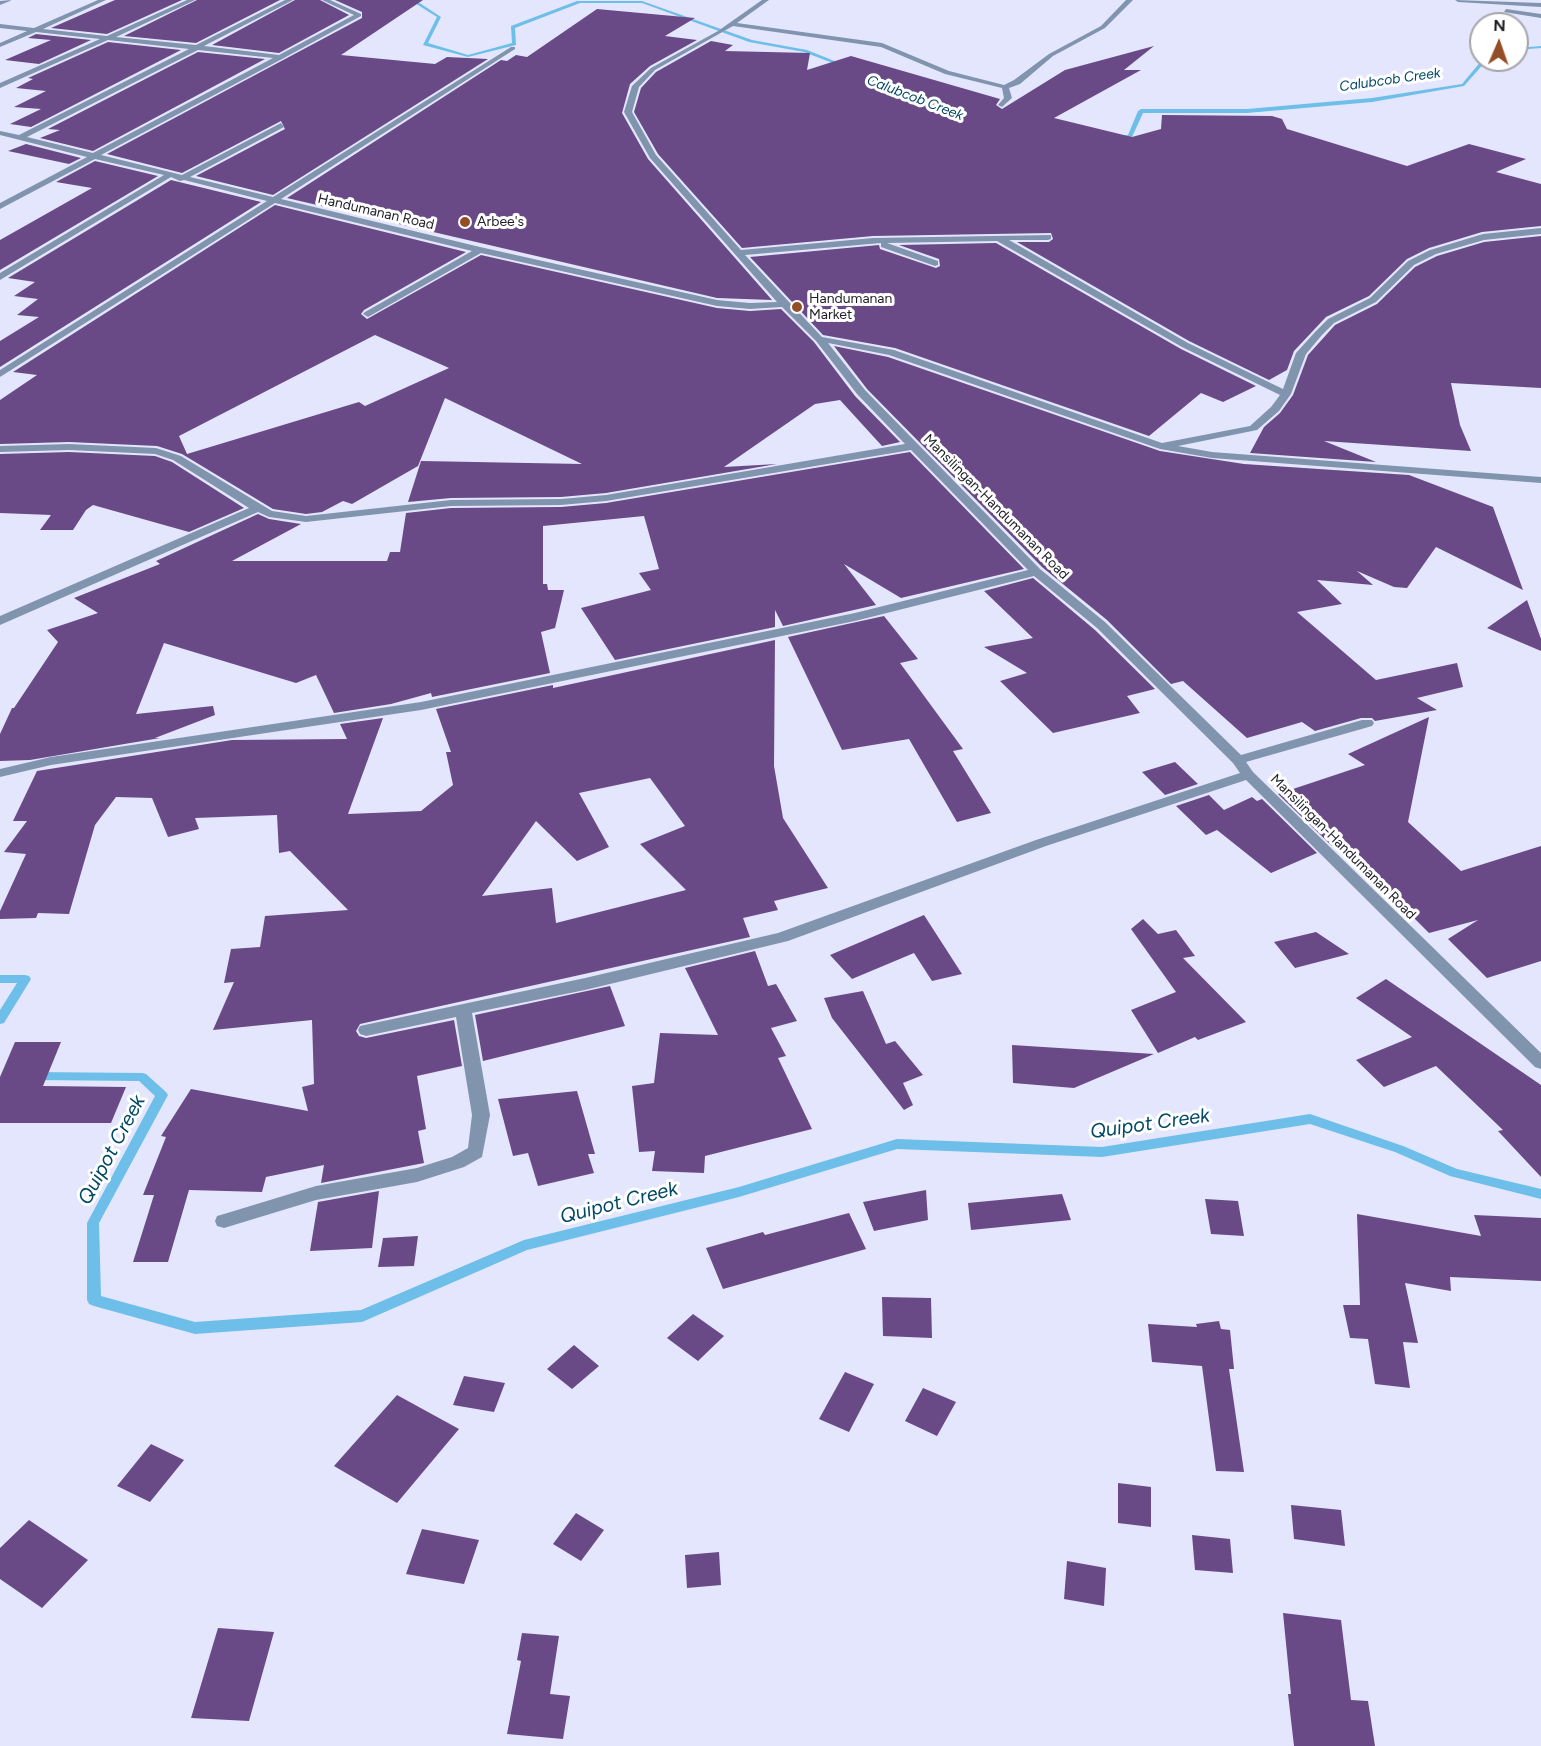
<!DOCTYPE html>
<html>
<head>
<meta charset="utf-8">
<style>
	body { margin:0 }
	#map { position:relative; width:1541px; height:1746px; overflow:hidden; background:#e4e6fe; font-family:Figtree,sans-serif }
	canvas { display:block }
	.north { position:absolute; left:1469px; top:12px; width:60px; height:60px; box-sizing:border-box; background:#fff; border:2px solid #a5a5a9; border-radius:50%; rotate:2deg; font-size:16px; font-weight:700; line-height:24px; text-align:center; color:#1e1e27 }
	.north::after { content:''; display:block; margin:auto; width:21px; height:27px; background:#944e26; clip-path:polygon(50% 0,100% 100%,50% 72%,0 100%) }
</style>
</head>
<body>
<div id="map">
<canvas width="1541" height="1746"></canvas>
<div class="north">N</div>
</div>
<script>
const ctx = document.querySelector('canvas').getContext('2d');
ctx.lineJoin = 'round';
const poly = rows => new Path2D(rows.map(r => 'M' + r).join(''));
function fillPath(path, color) { ctx.fillStyle = color; ctx.fill(path, 'evenodd'); }
function trace(path, color, width, dash) { ctx.strokeStyle = color; ctx.lineWidth = width; ctx.lineCap = dash ? 'butt' : 'round'; ctx.setLineDash(dash || []); ctx.stroke(path); }
function label(font, color, halo, rows, align = 'center') {
  ctx.font = font + ' Figtree,sans-serif'; ctx.lineWidth = 6; ctx.setLineDash([]); ctx.textBaseline = 'middle'; ctx.strokeStyle = halo; ctx.fillStyle = color; for (const [text, x, y, turn = 0] of rows) {
    ctx.save(); ctx.translate(x, y); ctx.rotate((+turn || 0) * Math.PI / 180); ctx.textAlign = isNaN(turn) ? turn : align; if (halo) ctx.strokeText(text, 0, 0); ctx.fillText(text, 0, 0); ctx.restore();
  }
}
fillPath(poly([
	[410,0,415,0,441,17,428,43,468,55,512,43,511,26,577,1,642,1,752,40,807,50,847,66,843,67,804,52,749,42,642,3,580,3,515,28,516,45,468,57,423,45,437,17,410,0],
	[1541,46,1541,48,1517,50,1517,48,1541,46],
	[1482,60,1487,60,1464,86,1372,102,1247,113,1143,113,1132,137,1116,140,1113,138,1128,135,1138,111,1141,109,1247,109,1372,98,1462,84,1482,60],
	[0,975,25,975,29,976,31,979,4,1023,0,1024,0,1010,17,983,0,983,0,975],
	[33,1072,142,1073,146,1074,166,1092,168,1095,99,1223,101,1296,195,1322,361,1310,524,1240,739,1187,897,1139,1102,1147,1310,1114,1403,1146,1457,1169,1541,1189,1541,1199,1450,1176,1395,1152,1310,1124,1102,1157,897,1149,739,1197,527,1250,362,1322,195,1334,94,1306,89,1304,87,1300,87,1223,155,1096,139,1081,33,1080,29,1079,27,1076,29,1073,33,1072]
]), '#6dbee9');
fillPath(poly([
	[115,0,182,0,107,34,51,28],
	[197,0,280,0,196,43,124,36],
	[295,0,320,0,349,15,279,53,212,45],
	[335,0,423,0,341,55,435,64,447,57,488,59,273,195,196,176,285,129,281,121,182,173,107,154,362,18,362,12],
	[597,9,695,18,665,36,697,40,650,66,630,84,622,113,648,159,772,300,717,298,287,198,501,60,507,61,516,55,527,57],
	[36,34,91,40,39,64,5,60,51,40,28,38],
	[711,41,733,45,725,51,810,53,807,70,851,56,1000,99,996,105,1002,109,1065,70,1154,46,1124,70,1141,70,1054,118,1132,137,1161,129,1162,115,1272,116,1282,119,1287,129,1407,166,1469,144,1526,159,1496,172,1541,184,1541,226,1482,232,1429,248,1407,259,1369,296,1326,317,1294,351,1287,370,1269,380,1189,341,1017,242,1049,242,1053,239,1051,233,873,236,742,248,658,154,634,112,641,88,656,72],
	[108,42,181,50,31,127,10,124,41,109,14,107,46,91,16,88,33,79,28,78],
	[198,52,265,59,93,151,40,138,60,130,48,129],
	[26,144,81,158,69,164,8,151],
	[95,161,158,176,0,270,0,240,92,188,56,182],
	[171,180,261,202,0,367,0,341,39,317,17,315,38,299,14,296,35,282,8,278],
	[275,205,466,252,364,310,361,314,367,319,481,255,717,308,750,311,781,309,814,342,855,396,900,442,882,446,840,400,815,404,724,467,777,464,606,493,561,497,451,498,408,502,421,461,582,464,445,398,418,466,352,504,343,501,322,512,306,514,273,509,182,454,157,446,69,442,0,444,0,400,37,375,13,372],
	[375,335,449,368,365,406,359,402,187,454,179,436],
	[1541,236,1541,388,1451,383,1460,425,1471,451,1324,441,1376,462,1250,453,1264,427,1280,413,1293,395,1308,355,1335,325,1377,304,1415,267,1437,256,1484,242],
	[996,243,1181,349,1256,386,1223,402,1201,393,1149,436,895,348,823,335,750,257,879,245,880,249,936,268,940,266,939,259,899,245],
	[834,346,888,357,1160,451,1244,464,1409,475,1493,507,1523,590,1436,547,1407,588,1394,587,1357,571,1373,585,1317,580,1342,604,1297,612,1376,680,1457,663,1463,687,1417,698,1437,710,1375,721,1372,718,1361,718,1315,731,1302,722,1247,738,1183,681,1171,684,1107,620,1042,567,867,389],
	[69,452,155,456,172,462,244,508,189,532,93,505,86,510,73,530,40,530,51,515,0,513,0,454],
	[910,452,1024,569,901,598,844,564,876,605,783,626,775,610,775,627,615,660,581,608,651,590,639,573,659,569,644,516,543,526,543,584,547,584,548,590,564,590,555,628,541,632,550,673,432,697,431,693,391,704,334,713,316,675,296,683,164,643,136,714,213,706,215,715,155,738,160,738,30,760,0,761,0,734,12,708,14,708,58,642,47,630,98,613,74,598,160,564,156,561,258,514,269,519,301,524,232,561,387,561,390,552,400,552,406,513,451,508,561,507,606,503],
	[1033,578,1095,630,1155,689,1127,696,1140,713,1053,733,1000,681,1027,673,984,647,1033,638,984,591],
	[1527,600,1541,639,1541,651,1487,628],
	[884,616,918,659,900,663,963,749,953,751,991,813,957,822,909,739,842,750,788,637],
	[775,640,774,766,783,818,828,888,774,901,778,910,743,918,750,937,360,1024,356,1031,359,1036,366,1038,454,1020,462,1066,417,1076,426,1129,418,1131,424,1163,321,1183,324,1165,266,1177,262,1192,189,1190,168,1262,133,1262,154,1195,143,1195,166,1137,161,1136,191,1089,308,1111,302,1087,314,1084,312,1020,213,1030,234,982,224,983,231,949,260,947,265,916,348,910,290,851,279,853,277,815,195,818,199,829,168,837,152,798,116,797,95,825,69,914,38,913,36,918,0,919,0,911,26,854,4,852,27,821,13,821,37,771,232,740,347,739,340,724,383,718,348,814,421,811,453,785,446,752,451,752,436,709,553,685,553,688],
	[650,778,685,826,640,844,686,890,556,923,552,888,482,896,536,821,577,861,609,847,579,793],
	[1429,717,1408,822,1461,871,1541,846,1541,961,1487,978,1448,939,1478,920,1429,933,1339,843,1332,846,1278,794,1365,765,1348,754],
	[1175,762,1198,784,1165,795,1142,772],
	[1209,795,1224,810,1252,797,1257,801,1262,799,1317,853,1271,873,1217,830,1206,835,1176,806],
	[924,915,962,974,932,981,914,953,852,979,830,955],
	[1143,919,1158,934,1176,930,1195,956,1183,958,1246,1022,1198,1040,1195,1037,1158,1053,1131,1010,1176,992,1131,929],
	[1316,932,1349,954,1295,968,1274,942],
	[755,951,768,986,776,984,797,1021,771,1028,786,1056,778,1058,812,1129,705,1156,704,1173,652,1171,655,1151,639,1152,632,1086,654,1083,660,1033,718,1035,685,968],
	[1386,979,1541,1085,1541,1177,1498,1131,1503,1130,1436,1066,1384,1087,1356,1060,1412,1037,1356,998],
	[610,986,625,1026,483,1061,475,1015],
	[863,991,886,1044,895,1041,923,1075,903,1083,913,1105,904,1110,832,1018,824,998],
	[15,1042,61,1042,43,1086,126,1087,111,1123,0,1123,0,1077],
	[1012,1045,1154,1054,1074,1088,1013,1083],
	[577,1091,595,1154,588,1154,594,1173,538,1186,528,1153,513,1156,498,1099],
	[926,1190,928,1220,874,1231,863,1202],
	[379,1191,372,1248,310,1251,318,1202],
	[1062,1194,1071,1220,971,1230,968,1203],
	[1205,1199,1238,1201,1244,1236,1211,1234],
	[849,1213,866,1249,723,1289,706,1248,763,1232,765,1235],
	[1357,1214,1481,1236,1474,1215,1541,1218,1541,1281,1450,1277,1451,1291,1405,1283,1418,1343,1403,1342,1410,1388,1375,1384,1368,1339,1350,1338,1343,1305,1360,1305],
	[418,1236,414,1266,378,1267,383,1238],
	[882,1297,931,1298,932,1338,883,1336],
	[693,1314,724,1336,698,1361,667,1338],
	[1219,1321,1221,1329,1230,1330,1234,1369,1229,1369,1244,1472,1216,1471,1202,1366,1152,1362,1148,1324,1197,1327,1196,1324],
	[574,1345,599,1366,572,1389,547,1369],
	[845,1372,874,1384,849,1432,819,1419],
	[464,1376,505,1383,494,1412,453,1405],
	[923,1388,956,1402,937,1436,905,1421],
	[397,1395,459,1429,397,1503,334,1466],
	[151,1444,184,1460,150,1502,117,1486],
	[1118,1483,1151,1487,1151,1527,1118,1523],
	[1291,1505,1341,1510,1345,1546,1294,1539],
	[576,1513,604,1530,581,1561,553,1544],
	[29,1520,88,1560,42,1608,0,1579,0,1548],
	[422,1529,479,1540,464,1584,406,1574],
	[1192,1535,1230,1539,1233,1573,1195,1570],
	[719,1552,721,1585,687,1588,685,1555],
	[1067,1561,1106,1568,1104,1606,1064,1599],
	[1283,1613,1341,1620,1351,1700,1368,1701,1375,1746,1294,1746,1288,1694,1291,1694],
	[218,1628,274,1632,249,1721,191,1718],
	[522,1633,559,1636,550,1694,570,1696,563,1739,507,1734,521,1661,517,1660]
]), '#6a4a86');
fillPath(poly([
	[11,0,10,1,0,5,0,1,11,0],
	[98,0,106,0,43,29,107,36,187,0,195,0,116,37,196,45,285,0,293,0,204,46,279,55,354,15,322,0,330,0,361,14,361,16,284,58,101,155,182,175,281,123,284,127,190,177,273,197,511,47,515,47,515,49,281,199,480,247,717,300,750,303,777,302,650,158,624,112,632,86,651,68,718,31,762,0,769,0,737,23,882,43,949,71,1004,85,1014,80,1049,54,1101,26,1126,0,1133,0,1105,28,1053,56,1020,84,1009,88,1012,98,1002,107,998,105,1004,98,1002,88,945,74,881,47,733,26,655,70,639,87,632,112,656,155,741,250,873,238,1051,235,1051,239,1048,240,1009,240,1188,343,1283,389,1296,353,1316,331,1328,319,1370,298,1408,261,1430,250,1483,234,1541,228,1541,234,1484,240,1436,254,1414,265,1376,302,1334,323,1322,335,1306,354,1291,394,1279,411,1257,430,1178,446,1212,452,1541,477,1541,483,1212,458,1160,449,889,355,828,343,865,390,1040,569,1105,622,1241,755,1362,720,1372,720,1374,723,1372,726,1246,762,1253,772,1541,1053,1541,1069,1535,1067,1246,780,1046,846,788,941,585,990,472,1013,490,1115,482,1157,464,1167,417,1182,316,1200,224,1228,217,1226,215,1221,217,1216,224,1214,316,1186,417,1168,452,1157,468,1148,472,1115,456,1017,366,1036,360,1034,358,1030,360,1026,585,978,778,933,1036,840,1240,773,1233,763,1097,628,1034,576,855,621,421,710,51,765,0,777,0,769,51,757,421,702,855,613,1028,570,911,450,606,501,561,505,451,506,306,522,269,517,258,512,0,625,0,616,249,508,173,460,155,454,69,450,0,452,0,446,69,444,156,448,181,456,272,511,306,516,451,500,561,499,606,495,905,444,857,394,816,341,782,307,750,309,717,306,481,253,368,317,363,314,365,312,472,251,275,203,0,377,0,370,267,201,184,180,180,181,171,177,0,280,0,273,164,175,95,159,0,209,0,203,87,157,0,135,0,131,19,135,189,49,108,40,0,88,0,83,100,39,36,32,0,47,0,43,27,31,0,28,0,24,34,28,98,0],
	[198,50,273,58,93,153,27,137,198,50],
	[997,241,1182,347,1280,395,1271,407,1250,426,1162,443,894,350,822,337,745,255,881,243,881,247,935,266,938,265,938,261,887,243,997,241],
	[1455,0,1541,3,1541,7,1458,2,1455,0],
	[1506,9,1541,14,1541,18,1504,12,1506,9]
]), '#8194ae');
for (const [x, y, r, color] of [
	[465,222,6,"#944e26"],
	[797,307,6,"#944e26"]
]) { const dot = new Path2D(); dot.arc(x, y, r, 0, 2 * Math.PI); ctx.fillStyle = color; ctx.fill(dot); trace(dot, '#fff', 2); }
label('italic 14px', '#004865', '#fff', [
	["Calubcob Creek",1390,80,-8],
	["Calubcob Creek",915,98,21]
]);
label('14px', '#1e1e27', '#fff', [
	["Handumanan Road",376,212,13],
	["Mansilingan-Handumanan Road",996,507,45],
	["Mansilingan-Handumanan Road",1343,847,45]
]);
label('14px', '#1e1e27', '#fff', [
	["Arbee's",477,222],
	["Handumanan",809,299],
	["Market",809,315]
], 'left');
label('italic 20px', '#004865', '#fff', [
	["Quipot Creek",1150,1124,-8],
	["Quipot Creek",112,1150,-62],
	["Quipot Creek",619,1203,-14]
]);
</script>
</body>
</html>
